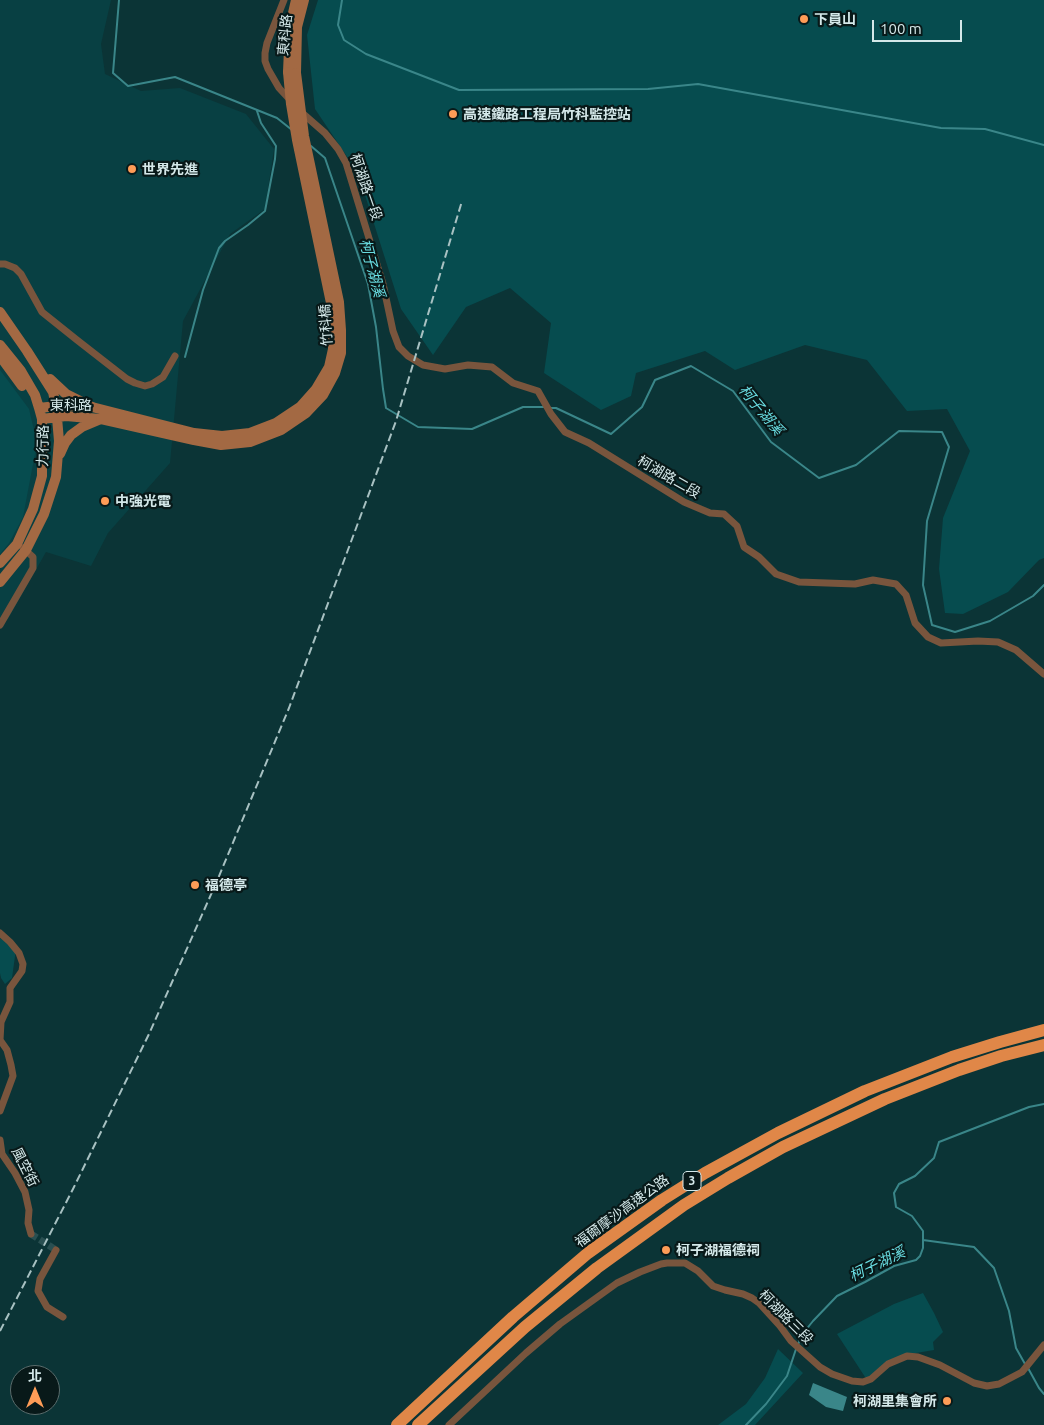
<!DOCTYPE html>
<html>
<head>
<meta charset="utf-8">
<style>
	body { margin:0 }
	#map { position:relative; width:1044px; height:1425px; overflow:hidden; background:#0b3436; font-family:Ubuntu,"Noto Sans TC",sans-serif }
	canvas { display:block }
	.north { position:absolute; left:10px; top:1365px; width:50px; height:50px; box-sizing:border-box; background:#081919; border:1px solid #5a6c6c; border-radius:50%; rotate:0deg; font-size:14px; font-weight:700; line-height:20px; text-align:center; color:#d4e8e9 }
	.north::after { content:''; display:block; margin:auto; width:18px; height:22px; background:#fe9c57; clip-path:polygon(50% 0,100% 100%,50% 72%,0 100%) }
	.scale { position:absolute; left:872px; top:20px; width:90px; height:22px; box-sizing:border-box; border:2px solid #d4e8e9; border-top:0; padding-left:6px; font-size:15px; line-height:18px; white-space:nowrap; color:#d4e8e9; -webkit-text-stroke:4px #081919; paint-order:stroke }
</style>
</head>
<body>
<div id="map">
<canvas width="1044" height="1425"></canvas>
<div class="north">北</div>
<div class="scale">100 m</div>
</div>
<script>
const ctx = document.querySelector('canvas').getContext('2d');
ctx.lineJoin = 'round';
function fillPath(path, color) { ctx.fillStyle = color; ctx.fill(path, 'evenodd'); }
const poly = rows => new Path2D(rows.map(r => 'M' + r).join(''));
function trace(path, color, width, dash) { ctx.strokeStyle = color; ctx.lineWidth = width; ctx.lineCap = dash ? 'butt' : 'round'; ctx.setLineDash(dash || []); ctx.stroke(path); }
function label(font, color, halo, rows, align = 'center') {
  ctx.font = font + ' Ubuntu,"Noto Sans TC",sans-serif'; ctx.lineWidth = 4.5; ctx.setLineDash([]); ctx.textBaseline = 'middle'; ctx.strokeStyle = halo; ctx.fillStyle = color; for (const [text, x, y, turn = 0] of rows) {
    ctx.save(); ctx.translate(x, y); ctx.rotate((+turn || 0) * Math.PI / 180); ctx.textAlign = isNaN(turn) ? turn : align; if (halo) ctx.strokeText(text, 0, 0); ctx.fillText(text, 0, 0); ctx.restore();
  }
}
fillPath(poly([
	[0,0,111,0,101,44,105,74,141,91,180,88,246,114,274,149,265,209,230,234,183,321,170,463,108,533,91,566,46,552,8,619,0,624]
]), '#084043');
fillPath(poly([
	[318,0,1044,0,1044,558,1039,560,1008,592,963,614,945,613,939,569,943,518,970,451,947,409,907,411,867,360,805,345,735,370,705,351,636,373,631,396,601,410,544,373,551,323,510,288,466,307,433,355,401,309,358,173,315,109,307,35],
	[0,370,29,409,37,443,23,517,9,543,0,554],
	[0,938,16,949,12,978,5,984,1,978,0,973],
	[923,1293,934,1313,943,1332,933,1342,934,1350,910,1354,867,1380,837,1334,894,1304],
	[778,1349,803,1373,755,1425,718,1425,746,1404,765,1378]
]), '#064c4f');
fillPath(poly([
	[813,1383,847,1397,843,1411,826,1407,809,1395]
]), '#3a8689');
trace(poly([
	[119,0,113,73,128,86,175,77,277,118,292,130],
	[342,0,338,25,344,40,366,54,459,90,648,89,698,84,941,128,985,129,1044,145],
	[311,146,325,158,368,284,376,327,383,389,386,408,418,427,472,429,523,407,545,407],
	[185,357,203,290,219,248,225,241,248,225,265,211,275,159,276,146,261,123,257,111],
	[550,408,556,408,611,434,642,407,655,380,691,366,733,391,771,442,819,478,856,465,899,431,942,432,949,447,927,521,923,585,932,625,955,632,990,621,1033,596,1044,585],
	[923,1240,974,1247,994,1268,1009,1311,1016,1348,1025,1364],
	[798,1345,801,1336,813,1321,837,1296,865,1282,894,1266,916,1260,920,1256,923,1248,923,1231,912,1216,896,1207,894,1193,899,1184,915,1176,934,1158,939,1142,1029,1107,1044,1104],
	[1028,1368,1039,1388,1044,1394],
	[746,1425,766,1404,787,1376,796,1349]
]), '#3a8689', 2);
trace(poly([
	[31,1234,56,1250]
]), '#294f51', 7, [7, 3.5]);
trace(poly([
	[284,0,267,43,265,53,265,61,268,69,279,88,291,101],
	[301,112,325,133,338,149,346,163,383,284,393,331,399,347,408,356,423,365,445,369,468,365,492,367,513,383,538,391,551,414,565,432,589,443,684,502,710,513,724,514,737,526,744,547,759,557,776,574,799,582,855,584,873,580,896,584,906,595,915,623,928,637,941,643,978,641,998,642,1016,650,1044,674],
	[0,264,5,264,15,268,21,274,42,312,77,340,127,379,135,383,145,386,152,384,163,377,175,356],
	[0,625,33,568,33,557,23,548],
	[0,933,10,942,19,953,23,964,22,971,10,988,10,1002,1,1022,0,1040,7,1050,11,1065,13,1076,0,1111],
	[0,1140,2,1154,15,1173,25,1192,29,1210,28,1223,31,1234],
	[56,1250,40,1279,38,1291,47,1307,63,1317],
	[449,1425,526,1353,560,1324,617,1283,640,1272,661,1264,667,1263,685,1263,698,1271,713,1286,725,1290,743,1294,752,1298,759,1303,780,1326,791,1341,820,1367,832,1374,852,1381,863,1382,871,1379,888,1364,907,1356,918,1357,940,1365,974,1383,987,1386,999,1384,1022,1372,1044,1345]
]), '#79553d', 7);
trace(poly([
	[288,72,290,26,296,0],
	[296,73,297,27,304,0],
	[0,312,27,351,53,392,56,406,59,441,56,477,44,514,26,550,0,582],
	[0,345,21,371,35,395,39,408,42,419,42,476,33,509,17,544,0,563],
	[0,356,22,386],
	[50,379,66,394,92,407],
	[39,408,65,405,86,407],
	[42,419,66,416,100,419],
	[60,454,65,443,71,435,82,427,101,419]
]), '#a36943', 10);
trace(poly([
	[397,1425,513,1317,588,1253,662,1200,705,1173,778,1133,865,1091,952,1057,1000,1042,1044,1030],
	[418,1425,525,1327,597,1268,684,1205,728,1178,783,1147,885,1099,959,1070,1001,1056,1044,1045]
]), '#e08748', 12);
trace(poly([
	[0,1331,73,1189,149,1034,217,881,289,708,396,421,462,201]
]), '#a8c1c2', 2, [8, 4]);
trace(poly([
	[92,407,194,433,222,436,250,433,276,423,300,407,316,389,329,367,333,349,333,327,331,303,297,140,291,104,288,72],
	[101,419,194,440,221,445,250,442,281,430,306,413,323,395,335,373,341,353,341,330,339,302,304,136,296,73]
]), '#a36943', 10);
for (const [x, y, r, color] of [
	[804,19,5,"#fe9c57"],
	[453,114,5,"#fe9c57"],
	[132,169,5,"#fe9c57"],
	[105,501,5,"#fe9c57"],
	[195,885,5,"#fe9c57"],
	[666,1250,5,"#fe9c57"],
	[947,1401,5,"#fe9c57"]
]) { const dot = new Path2D(); dot.arc(x, y, r, 0, 2 * Math.PI); ctx.fillStyle = color; ctx.fill(dot); trace(dot, '#081919', 2); }
for (const [x, y, w] of [
	[692,1181,18]
]) { const box = new Path2D(); box.roundRect(x - w / 2, y - 9.5, w, 19, 4); ctx.fillStyle = '#081919'; ctx.fill(box); trace(box, '#d4e8e9', 1); }
label('bold 12px', '#d4e8e9', null, [
	["3",692,1181]
]);
label('bold 14px', '#d4e8e9', '#081919', [
	["下員山",814,19],
	["高速鐵路工程局竹科監控站",463,114],
	["世界先進",142,169],
	["中強光電",115,501],
	["福德亭",205,885],
	["柯子湖福德祠",676,1250],
	["柯湖里集會所",937,1401,"right"]
], 'left');
label('14px', '#d4e8e9', '#081919', [
	["東科路",285,35,-84],
	["柯湖路一段",366,187,71],
	["竹科橋",326,325,-94],
	["東科路",71,405],
	["力行路",43,446,-89],
	["柯湖路二段",669,477,30],
	["風空街",25,1167,63],
	["福爾摩沙高速公路",622,1211,-36],
	["柯湖路三段",786,1317,45]
]);
label('italic 15px', '#69dce1', '#081919', [
	["柯子湖溪",372,268,75],
	["柯子湖溪",761,410,50],
	["柯子湖溪",877,1264,-26]
]);
</script>
</body>
</html>
